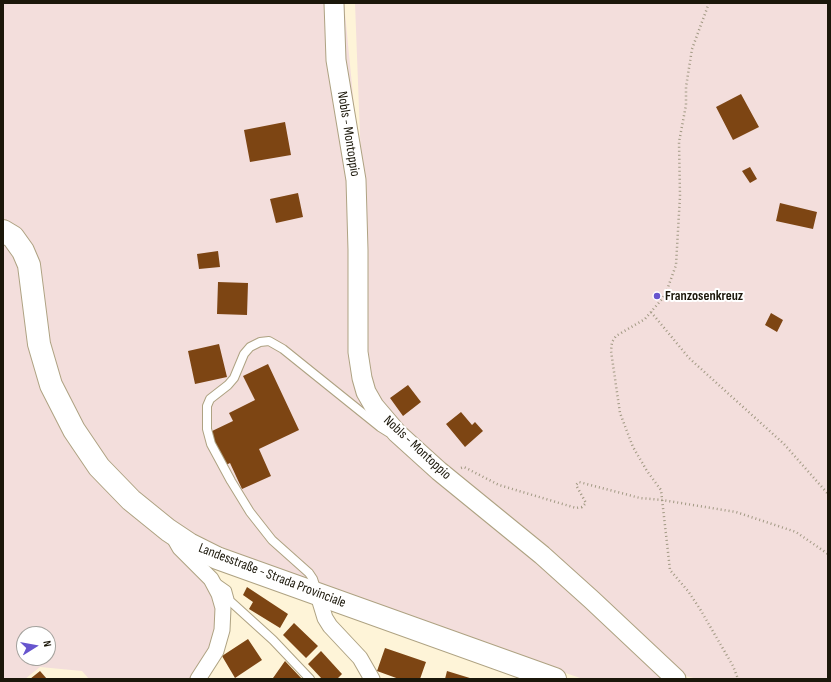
<!DOCTYPE html>
<html>
<head>
<meta charset="utf-8">
<style>
	body { margin:0 }
	#map { position:relative; width:831px; height:682px; overflow:hidden; background:#fef4d8; font-family:"Sofia Sans Condensed",sans-serif }
	canvas { display:block }
	.frame { position:absolute; inset:0; border:4px solid #1b170a; pointer-events:none }
	.north { position:absolute; left:16px; top:626px; width:40px; height:40px; box-sizing:border-box; background:#fff; border:1px solid #a4a29d; border-radius:50%; rotate:79deg; font-size:11px; font-weight:700; line-height:16px; text-align:center; color:#1b170a }
	.north::after { content:''; display:block; margin:auto; width:14px; height:18px; background:#6755ce; clip-path:polygon(50% 0,100% 100%,50% 72%,0 100%) }
</style>
</head>
<body>
<div id="map">
<canvas width="831" height="682"></canvas>
<div class="frame"></div>
<div class="north">N</div>
</div>
<script>
const ctx = document.querySelector('canvas').getContext('2d');
ctx.lineJoin = 'round';
function fillPath(path, color) { ctx.fillStyle = color; ctx.fill(path, 'evenodd'); }
const poly = rows => new Path2D(rows.map(r => 'M' + r).join(''));
function trace(path, color, width, dash) { ctx.strokeStyle = color; ctx.lineWidth = width; ctx.lineCap = dash ? 'butt' : 'round'; ctx.setLineDash(dash || []); ctx.stroke(path); }
function label(font, color, halo, rows, align = 'center') {
  ctx.font = font + ' "Sofia Sans Condensed",sans-serif'; ctx.lineWidth = 4; ctx.setLineDash([]); ctx.textBaseline = 'middle'; ctx.strokeStyle = halo; ctx.fillStyle = color; for (const [text, x, y, turn = 0] of rows) {
    ctx.save(); ctx.translate(x, y); ctx.rotate((+turn || 0) * Math.PI / 180); ctx.textAlign = isNaN(turn) ? turn : align; if (halo) ctx.strokeText(text, 0, 0); ctx.fillText(text, 0, 0); ctx.restore();
  }
}
fillPath(poly([
	[3,3,344,3,362,188,355,3,828,3,828,679,698,679,685,676,545,544,453,472,535,558,666,679,583,679,337,594,219,548,201,579,215,597,216,640,193,679,89,679,82,671,40,667,25,679,3,679],
	[24,634,48,634,48,658,24,658]
]), '#f3dedc');
fillPath(poly([
	[741,94,759,127,733,140,716,107],
	[285,122,291,155,250,162,244,130],
	[750,167,757,179,750,183,742,171],
	[298,193,303,217,276,223,270,199],
	[780,203,817,212,813,229,776,221],
	[218,251,220,267,199,269,197,254],
	[218,282,248,283,247,315,217,314],
	[771,313,783,320,777,332,765,325],
	[219,344,227,377,195,384,188,351],
	[268,364,299,430,259,449,271,476,242,489,230,463,226,465,210,432,233,421,229,413,255,400,243,376],
	[408,385,421,402,403,416,390,398],
	[461,412,472,425,475,422,483,431,465,447,446,424],
	[247,587,288,614,280,628,249,609,253,602,243,595],
	[294,623,318,646,306,658,283,635],
	[248,639,262,660,235,678,222,656],
	[385,648,426,662,420,679,399,679,377,671],
	[321,651,342,674,337,679,322,679,308,664],
	[285,661,302,679,275,679,273,678],
	[40,671,47,679,30,679],
	[447,671,473,679,445,679]
]), '#7d4513');
const service = poly([
	[217,583,227,590,230,601,273,640,310,679],
	[317,591,313,579,309,573,272,540,250,512,231,481,211,444,207,429,207,406,210,399,228,385,234,378,244,354,250,347,260,342,269,341,283,349,380,427,388,432]
]);
const minor = poly([
	[176,541,180,548,211,579,219,594,223,608,222,630,216,651,198,679],
	[318,595,325,618,330,626,360,658,372,679]
]);
const tertiary = poly([
	[334,3,336,60,356,180,358,250,358,352,362,378,366,392,374,406,397,433,439,471,542,555,592,600,676,679]
]);
const secondary = poly([
	[3,231,13,237,23,251,29,265,39,344,51,385,74,430,99,467,131,500,168,530,189,544,217,558,555,679]
]);
trace(service, '#aea282', 10);
trace(minor, '#aea282', 17);
trace(tertiary, '#aea282', 21);
trace(secondary, '#aea282', 24);
trace(poly([
	[709,3,692,49,686,87,686,105,679,142,680,196,676,265,667,290,662,299,645,319,616,336,612,342,611,351,620,413,633,447,647,471,661,490,670,570,688,591,700,609,733,666,738,679],
	[651,312,689,358,784,444,828,494],
	[461,468,464,467,499,485,576,508,582,507,586,503,576,485,579,482,640,498,662,500,736,512,796,532,828,554]
]), '#a19983', 2.5, [1, 3]);
trace(service, '#fff', 8);
trace(minor, '#fff', 15);
trace(tertiary, '#fff', 19);
trace(secondary, '#fff', 22);
for (const [x, y, r, color] of [
	[657,296,4,"#6755ce"]
]) { const dot = new Path2D(); dot.arc(x, y, r, 0, 2 * Math.PI); ctx.fillStyle = color; ctx.fill(dot); trace(dot, '#fff', 1.5); }
label('14px', '#1b170a', '#fff', [
	["Nobls - Montoppio",348,134,81],
	["Nobls - Montoppio",417,448,43],
	["Landesstraße - Strada Provinciale",272,576,21]
]);
label('bold 14px', '#1b170a', '#fff', [
	["Franzosenkreuz",665,296]
], 'left');
</script>
</body>
</html>
